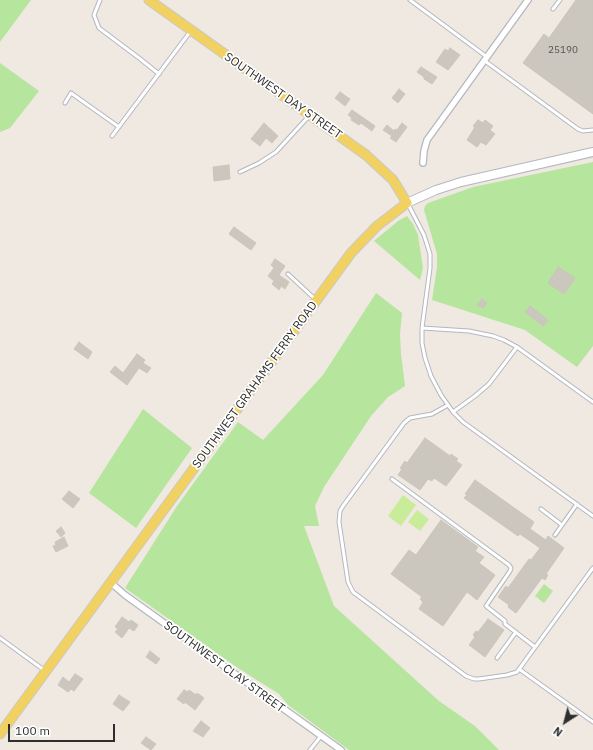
<!DOCTYPE html>
<html>
<head>
<meta charset="utf-8">
<style>
	body { margin:0 }
	#map { position:relative; width:593px; height:750px; overflow:hidden; background:#efe9e1; font-family:"IBM Plex Sans",sans-serif }
	canvas { display:block }
	.north { position:absolute; left:545px; top:702px; width:40px; height:40px; -webkit-text-stroke:3px #fff; paint-order:stroke; rotate:216deg; font-size:11px; font-weight:700; line-height:16px; text-align:center; color:#2e2e2e }
	.north::after { content:''; display:block; margin:auto; width:14px; height:18px; background:#2e2e2e; clip-path:polygon(50% 0,100% 100%,50% 72%,0 100%) }
	.scale { position:absolute; left:8px; top:724px; width:107px; height:18px; box-sizing:border-box; border:2px solid #2e2e2e; border-top:0; padding-left:5px; font-size:12px; line-height:14px; white-space:nowrap; color:#2e2e2e; -webkit-text-stroke:3px #fff; paint-order:stroke }
</style>
</head>
<body>
<div id="map">
<canvas width="593" height="750"></canvas>
<div class="north">N</div>
<div class="scale">100 m</div>
</div>
<script>
const ctx = document.querySelector('canvas').getContext('2d');
ctx.lineJoin = 'round';
function fillPath(path, color) { ctx.fillStyle = color; ctx.fill(path, 'evenodd'); }
const poly = rows => new Path2D(rows.map(r => 'M' + r).join(''));
function trace(path, color, width, dash) { ctx.strokeStyle = color; ctx.lineWidth = width; ctx.lineCap = dash ? 'butt' : 'round'; ctx.setLineDash(dash || []); ctx.stroke(path); }
function label(font, color, halo, rows, align = 'center') {
  ctx.font = font + ' "IBM Plex Sans",sans-serif'; ctx.lineWidth = 3.5; ctx.setLineDash([]); ctx.textBaseline = 'middle'; ctx.strokeStyle = halo; ctx.fillStyle = color; for (const [text, x, y, turn = 0] of rows) {
    ctx.save(); ctx.translate(x, y); ctx.rotate((+turn || 0) * Math.PI / 180); ctx.textAlign = isNaN(turn) ? turn : align; if (halo) ctx.strokeText(text, 0, 0); ctx.fillText(text, 0, 0); ctx.restore();
  }
}
fillPath(poly([
	[0,0,31,0,0,42],
	[0,63,39,91,10,128,0,132],
	[593,162,593,346,577,367,525,330,432,300,437,267,437,254,424,210,425,206,428,203,473,187],
	[407,216,413,224,418,235,423,268,420,280,374,241,398,221],
	[376,293,402,313,400,334,401,354,405,386,388,397,371,416,324,487,315,506,319,526,304,526,334,606,439,701,475,726,499,750,349,750,288,705,279,694,235,666,125,588,177,506,238,422,263,440,323,375],
	[143,409,192,448,136,528,89,493],
	[544,584,553,591,544,603,535,596]
]), '#b6e59e');
fillPath(poly([
	[403,495,416,505,401,526,388,516],
	[417,510,429,519,420,531,408,522]
]), '#c9ec9a');
const building = poly([
	[576,0,593,0,593,114,523,63,544,34,549,38,576,0],
	[450,48,460,55,448,70,436,62,445,49,448,51,450,48],
	[421,67,437,77,432,84,424,79,424,77,417,72,421,67],
	[399,89,405,94,398,103,392,98,399,89],
	[340,92,350,99,345,106,335,98,340,92],
	[352,110,375,126,372,131,361,123,359,125,351,120,352,118,348,115,352,110],
	[478,120,483,123,485,120,493,126,490,130,495,134,486,145,481,142,477,147,467,140,475,127,473,126,478,120],
	[264,123,278,136,272,143,266,138,260,146,251,139,264,123],
	[402,123,407,127,396,142,390,138,392,136,383,130,387,125,394,131,395,129,397,130,402,123],
	[229,165,230,179,214,181,213,167,229,165],
	[234,227,256,243,251,250,229,234,234,227],
	[275,259,285,266,279,275,289,282,285,289,281,286,279,290,272,284,274,281,268,276,274,268,271,265,275,259],
	[558,267,575,278,564,294,548,283,558,267],
	[482,299,487,303,483,308,477,305,482,299],
	[530,306,548,320,543,326,525,312,530,306],
	[79,342,92,352,88,359,74,349,79,342],
	[137,354,145,360,143,363,151,368,147,373,139,368,127,385,110,372,115,366,123,373,137,354],
	[425,438,450,456,451,454,458,459,456,461,462,465,446,486,434,478,432,481,428,479,420,490,398,475,402,469,400,468,405,461,407,463,425,438],
	[475,480,534,522,530,529,546,540,548,536,564,548,546,574,548,575,545,580,542,578,516,613,508,607,509,605,498,597,506,586,508,588,529,559,531,560,540,548,520,534,518,536,464,498,467,495,465,494,475,480],
	[69,491,80,499,73,508,62,499,69,491],
	[441,520,478,547,475,551,484,557,479,563,495,575,477,600,467,592,443,626,419,609,423,602,420,599,422,597,391,574,409,550,416,555,441,520],
	[61,527,65,533,61,537,56,531,61,527],
	[64,537,68,546,56,552,53,546,56,545,55,542,64,537],
	[122,617,129,622,131,620,138,625,134,631,129,628,122,638,115,632,118,629,115,627,122,617],
	[488,619,504,630,485,657,469,645,475,637,473,635,476,631,478,632,488,619],
	[150,651,160,659,156,664,146,657,150,651],
	[75,674,83,679,74,691,71,689,68,692,58,685,63,677,69,682,75,674],
	[184,690,188,692,189,690,196,695,197,693,204,698,195,710,185,702,184,704,177,699,184,690],
	[119,695,130,702,123,711,113,704,119,695],
	[201,721,210,728,203,737,193,731,201,721],
	[146,737,156,744,151,750,141,743,146,737]
]);
fillPath(building, '#cbc7bf');
trace(building, '#cbc5ba', 1);
const service = poly([
	[100,0,94,15,99,28,139,58,159,74],
	[410,0,487,57],
	[553,9,560,0],
	[485,61,578,129,583,131,593,130],
	[65,103,71,93,119,127],
	[112,136,190,32],
	[240,172,259,163,276,152,309,116],
	[408,204,424,235,430,254,430,268,422,328,422,343,425,358,431,376,441,395,453,412,463,422,593,516],
	[288,274,315,299],
	[422,328,469,331,493,336,504,340,517,347,593,402],
	[448,405,432,414,410,418,404,423,343,506,340,511,339,522,348,582,353,592,466,676,474,679,479,679,507,675,517,672,593,568],
	[453,412,475,396,489,384,517,347],
	[392,479,509,565,511,568,510,571,486,606,505,621,505,624,535,647],
	[541,509,562,525],
	[555,535,577,504],
	[0,638,44,670],
	[497,658,516,632],
	[519,669,593,722],
	[310,750,321,736]
]);
const minor = poly([
	[423,163,424,151,427,140,528,0],
	[110,582,125,595,341,750]
]);
const secondary = poly([
	[407,203,436,190,461,182,593,152]
]);
const primary = poly([
	[0,734,351,253,377,226,407,203,393,180,366,155,149,0]
]);
trace(service, '#b4b7c1', 5);
trace(minor, '#b4b7c1', 8);
trace(secondary, '#b4b7c1', 10);
trace(primary, '#c9c9c9', 11);
trace(service, '#fff', 3);
trace(minor, '#fff', 5.5);
trace(secondary, '#fff', 8);
trace(primary, '#f2d163', 9);
label('10px', '#555452', null, [
	["25190",563,50]
]);
label('12px', '#2e2e2e', '#fff', [
	["SOUTHWEST DAY STREET",283,96,35],
	["SOUTHWEST GRAHAMS FERRY ROAD",255,385,-54],
	["SOUTHWEST CLAY STREET",224,667,36]
]);
</script>
</body>
</html>
